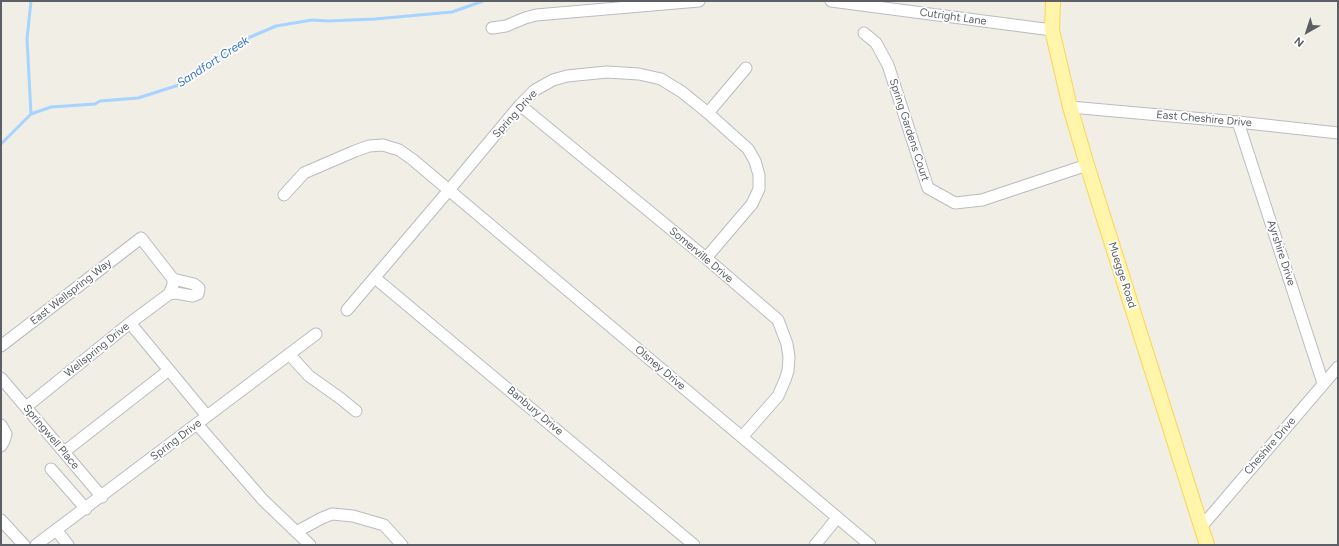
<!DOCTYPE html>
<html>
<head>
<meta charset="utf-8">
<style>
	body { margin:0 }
	#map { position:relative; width:1339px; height:546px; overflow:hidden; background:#f0eee5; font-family:Figtree,sans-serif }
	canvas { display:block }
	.frame { position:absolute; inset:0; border:2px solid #5c6066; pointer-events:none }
	.north { position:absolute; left:1287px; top:12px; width:40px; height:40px; -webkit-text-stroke:3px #fff; paint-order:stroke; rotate:219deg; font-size:11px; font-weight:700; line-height:16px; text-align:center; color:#5c6066 }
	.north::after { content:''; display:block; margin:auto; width:14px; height:18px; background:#5c6066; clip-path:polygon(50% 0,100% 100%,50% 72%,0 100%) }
</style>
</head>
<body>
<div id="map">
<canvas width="1339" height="546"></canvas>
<div class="frame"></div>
<div class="north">N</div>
</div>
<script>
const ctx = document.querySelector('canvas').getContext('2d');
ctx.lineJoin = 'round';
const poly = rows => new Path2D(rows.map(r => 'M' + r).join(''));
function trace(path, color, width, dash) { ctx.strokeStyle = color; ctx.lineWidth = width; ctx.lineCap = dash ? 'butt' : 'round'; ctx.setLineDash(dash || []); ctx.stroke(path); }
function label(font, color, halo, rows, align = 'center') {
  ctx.font = font + ' Figtree,sans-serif'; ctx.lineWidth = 3.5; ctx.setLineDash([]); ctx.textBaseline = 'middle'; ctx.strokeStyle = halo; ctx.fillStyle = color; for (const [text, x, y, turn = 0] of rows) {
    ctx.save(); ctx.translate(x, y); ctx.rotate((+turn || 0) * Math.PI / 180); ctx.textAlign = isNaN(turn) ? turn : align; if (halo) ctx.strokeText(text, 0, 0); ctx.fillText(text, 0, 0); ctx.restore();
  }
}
trace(poly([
	[31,114,27,39,31,1],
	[1,144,31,114,51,107,95,104,100,101,138,98,182,84,203,67,248,38,276,26,312,20,328,21,375,19,452,12,483,1]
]), '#a6d3ff', 3);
const minor = poly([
	[831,1,1052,30],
	[492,28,506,26,525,18,536,15,699,1],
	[864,33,876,43,888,65,928,188,955,203,982,200,1087,165],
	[520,105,706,258,778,320,787,344,789,357,788,371,785,380,778,396,742,437],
	[1070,107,1238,122,1338,133],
	[708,113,746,68],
	[1238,122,1323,383],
	[284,195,304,173,355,151,369,146,383,145,399,150,412,159,870,545],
	[375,278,694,545],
	[169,294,176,293,193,296,198,294,199,288,194,284,173,279],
	[347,310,449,190,520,105,535,90,553,80,567,76,607,72,639,74,661,79,682,92,708,113,748,149,755,161,759,175,759,189,752,204,706,258],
	[130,323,207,416],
	[1,346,141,238,173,279,173,285,169,294,130,323,26,407],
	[289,354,309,376,340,398,356,411],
	[1,378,102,497],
	[197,424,263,500,310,545],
	[1,425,6,434,4,441,1,446],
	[64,452,169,370],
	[51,469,86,509],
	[1,520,24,545],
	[1202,526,1338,367],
	[57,531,68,545],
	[296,532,322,518,332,514,353,516,384,525,402,545],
	[36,545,316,334],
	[815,545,837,518]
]);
const major = poly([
	[1053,1,1052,30,1070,107,1087,165,1207,545]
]);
trace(minor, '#b9bcc1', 13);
trace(major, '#fcd652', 16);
trace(minor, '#fff', 11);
trace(major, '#fff6ab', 14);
label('11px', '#5c6066', '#fff', [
	["Cutright Lane",953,17,8],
	["Spring Drive",515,114,-48],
	["East Cheshire Drive",1204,119,5],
	["Spring Gardens Court",909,130,72],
	["Ayrshire Drive",1281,253,72],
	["Somerville Drive",701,255,40],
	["Muegge Road",1122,275,72],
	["East Wellspring Way",71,292,-38],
	["Wellspring Drive",97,350,-39],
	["Olsney Drive",660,368,40],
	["Banbury Drive",535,411,40],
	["Springwell Place",51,437,50],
	["Spring Drive",176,440,-37],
	["Cheshire Drive",1270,446,-49]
]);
label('italic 12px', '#3c76c3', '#fff', [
	["Sandfort Creek",213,62,-33]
]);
</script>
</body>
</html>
